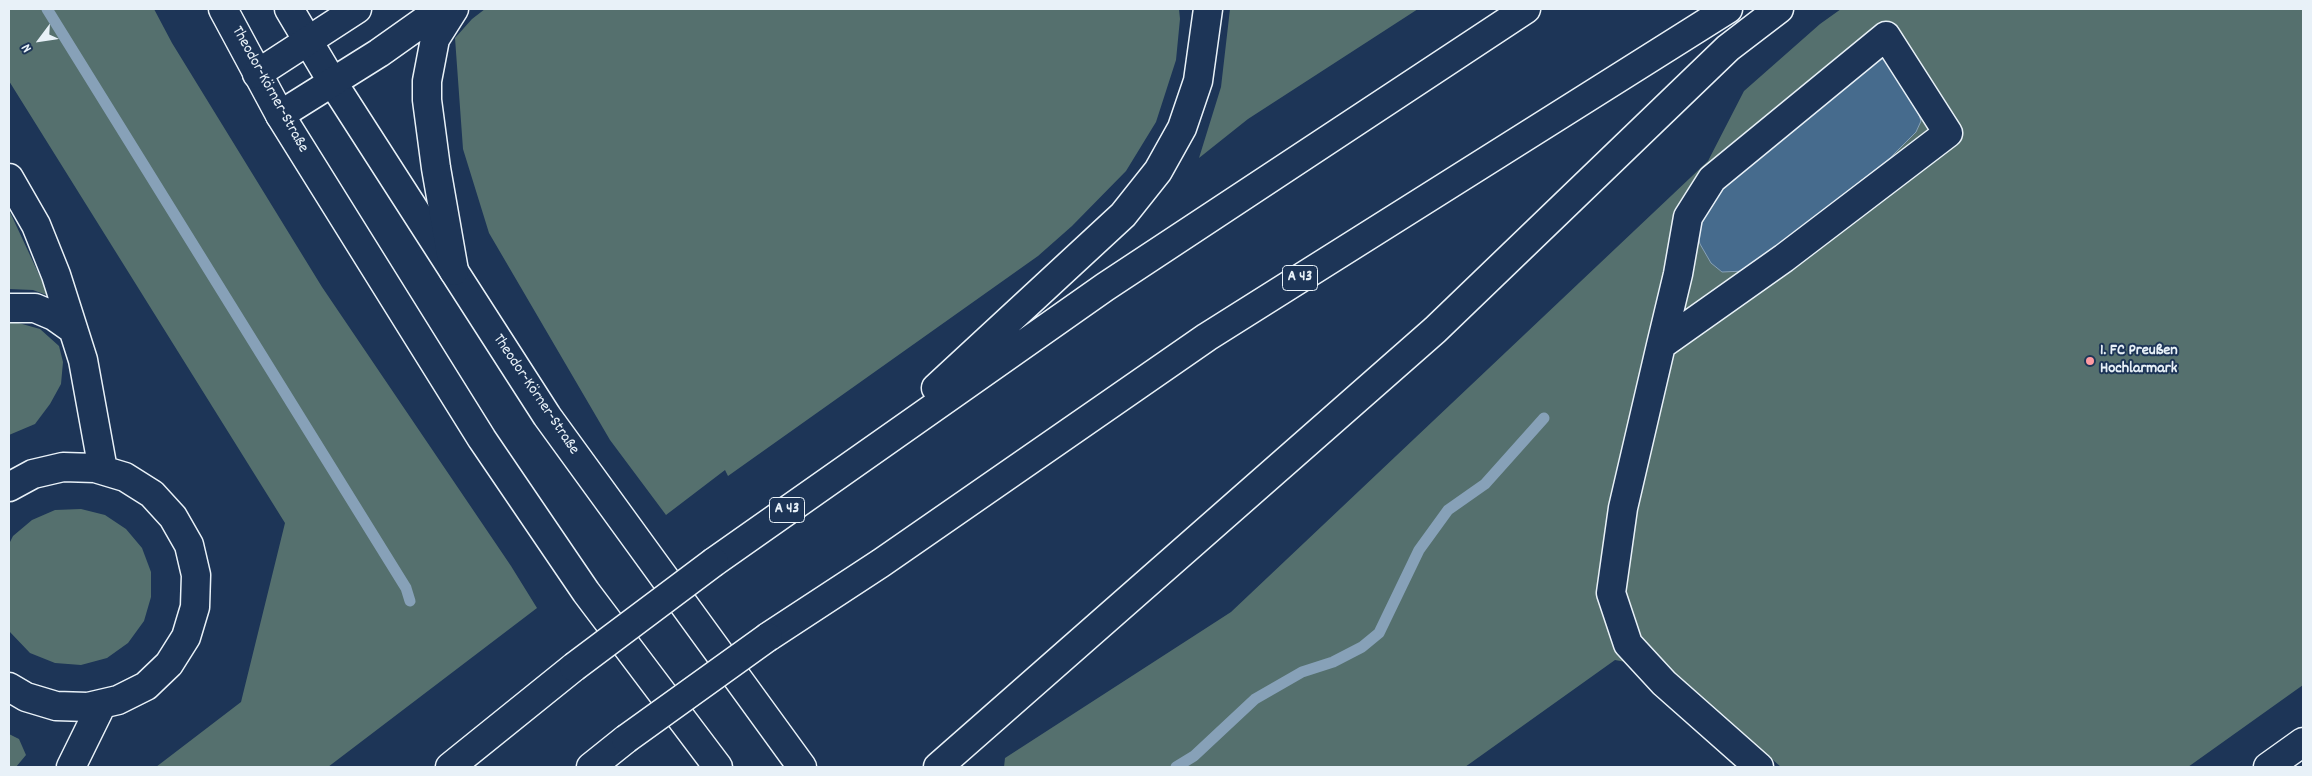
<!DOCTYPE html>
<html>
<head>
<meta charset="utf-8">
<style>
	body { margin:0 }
	#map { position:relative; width:2312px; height:776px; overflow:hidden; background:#1d3557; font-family:Dekko,sans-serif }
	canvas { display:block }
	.frame { position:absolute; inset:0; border:10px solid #e8f1f8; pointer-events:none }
	.north { position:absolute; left:15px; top:15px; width:50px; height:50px; -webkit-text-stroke:4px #1d3557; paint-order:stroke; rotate:239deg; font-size:14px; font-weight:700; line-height:20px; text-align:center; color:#e8f1f8 }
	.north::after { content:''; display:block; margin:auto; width:18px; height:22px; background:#e8f1f8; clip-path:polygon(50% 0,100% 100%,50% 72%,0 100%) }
</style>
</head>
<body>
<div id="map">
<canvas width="2312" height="776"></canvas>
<div class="frame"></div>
<div class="north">N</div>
</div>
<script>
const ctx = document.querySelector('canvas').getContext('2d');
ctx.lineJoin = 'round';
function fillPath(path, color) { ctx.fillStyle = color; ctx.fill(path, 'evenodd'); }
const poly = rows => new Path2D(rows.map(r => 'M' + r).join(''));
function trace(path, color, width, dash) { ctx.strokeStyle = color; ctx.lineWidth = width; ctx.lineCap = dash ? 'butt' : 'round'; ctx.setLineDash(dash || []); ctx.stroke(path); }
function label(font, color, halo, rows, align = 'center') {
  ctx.font = font + ' Dekko,sans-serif'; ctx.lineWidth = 4; ctx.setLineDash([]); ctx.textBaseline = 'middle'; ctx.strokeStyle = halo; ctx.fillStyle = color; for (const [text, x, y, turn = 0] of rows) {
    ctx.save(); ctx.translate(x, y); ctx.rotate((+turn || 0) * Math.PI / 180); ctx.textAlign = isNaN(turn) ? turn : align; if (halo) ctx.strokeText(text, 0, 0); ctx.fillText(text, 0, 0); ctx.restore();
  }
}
fillPath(poly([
	[9,9,154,9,172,43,322,287,511,566,537,608,328,767,156,767,241,702,285,523,9,81],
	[485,9,1179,9,1180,19,1176,60,1156,122,1126,171,1072,226,1038,256,728,476,725,470,666,515,610,440,489,233,463,149,455,38,472,19],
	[1230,9,1418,9,1248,119,1199,158,1221,87],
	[1841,9,2303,9,2303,685,2188,767,1781,767,1669,670,1615,660,1465,767,1004,767,1005,758,1231,612,1708,161,1744,91,1820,24],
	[9,210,49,296,33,290,9,289],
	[15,322,40,329,59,346,63,362,61,384,50,404,35,424,9,435,9,323],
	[81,509,105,515,126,529,142,548,151,572,151,597,144,621,128,643,107,658,81,665,55,663,30,653,9,631,9,544,13,536,32,520,55,510],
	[9,734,19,739,26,755,16,767,9,767]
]), '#55706e');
const water = poly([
	[1882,56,1914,100,1921,121,1916,132,1890,158,1745,271,1722,272,1711,263,1700,244,1695,225,1707,201,1882,56]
]);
fillPath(water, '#466b8d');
trace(water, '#87a1b8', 1);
trace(poly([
	[47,9,406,588,410,601],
	[1176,767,1194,756,1255,699,1302,672,1333,662,1362,647,1379,633,1419,550,1448,510,1485,484,1544,418]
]), '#87a1b8', 11);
const minor = poly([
	[9,178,36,225,56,275,83,360,103,470],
	[9,308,35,308,54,316,71,328],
	[1661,345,1784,258,1948,133,1886,36,1712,179,1688,217,1678,274,1661,345,1623,508,1611,593,1628,644,1664,683,1759,767],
	[9,487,33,474,63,467,95,468,125,477,152,494,173,517,189,545,196,575,195,607,186,637,169,664,146,686,118,700,88,707,56,706,26,697,9,687],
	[71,767,102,704],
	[2268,767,2303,742]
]);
const major = poly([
	[223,9,280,115,482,439,586,592,718,767],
	[289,9,333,83,547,416,802,767]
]);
const highway = poly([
	[257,74,357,9],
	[280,115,379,53,441,9],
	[454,271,436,168,427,100,427,81,435,39,454,9],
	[936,388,1123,215,1158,171,1182,128,1198,81,1208,9],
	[714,562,1105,287,1526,9],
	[768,637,881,563,1207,337,1728,9],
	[450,767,574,667],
	[591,767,626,739],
	[938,767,1435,330,1728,48,1779,9]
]);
trace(minor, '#e8f1f8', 31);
trace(major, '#e8f1f8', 31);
trace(highway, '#e8f1f8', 31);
trace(minor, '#1d3557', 28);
trace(major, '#1d3557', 28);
trace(highway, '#1d3557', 28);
const highwayBridge = poly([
	[574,667,714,562],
	[626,739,768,637]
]);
trace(highwayBridge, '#e8f1f8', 31, []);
trace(highwayBridge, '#1d3557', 28);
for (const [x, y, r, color] of [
	[2090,361,5,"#ff9aa2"]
]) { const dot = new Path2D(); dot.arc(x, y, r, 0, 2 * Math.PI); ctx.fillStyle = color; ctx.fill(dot); trace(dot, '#1d3557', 2); }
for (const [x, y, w] of [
	[1300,278,35],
	[787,510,35]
]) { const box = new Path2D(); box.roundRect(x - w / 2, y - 12.5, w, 25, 4); ctx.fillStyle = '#1d3557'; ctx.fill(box); trace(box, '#e8f1f8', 1); }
label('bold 15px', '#e8f1f8', null, [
	["A 43",1300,278],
	["A 43",787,510]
]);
label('16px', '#e8f1f8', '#1d3557', [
	["Theodor-Körner-Straße",269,90,61],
	["Theodor-Körner-Straße",535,395,56]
]);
label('bold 16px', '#e8f1f8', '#1d3557', [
	["1. FC Preußen",2100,352],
	["Hochlarmark",2100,370]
], 'left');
</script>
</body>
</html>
